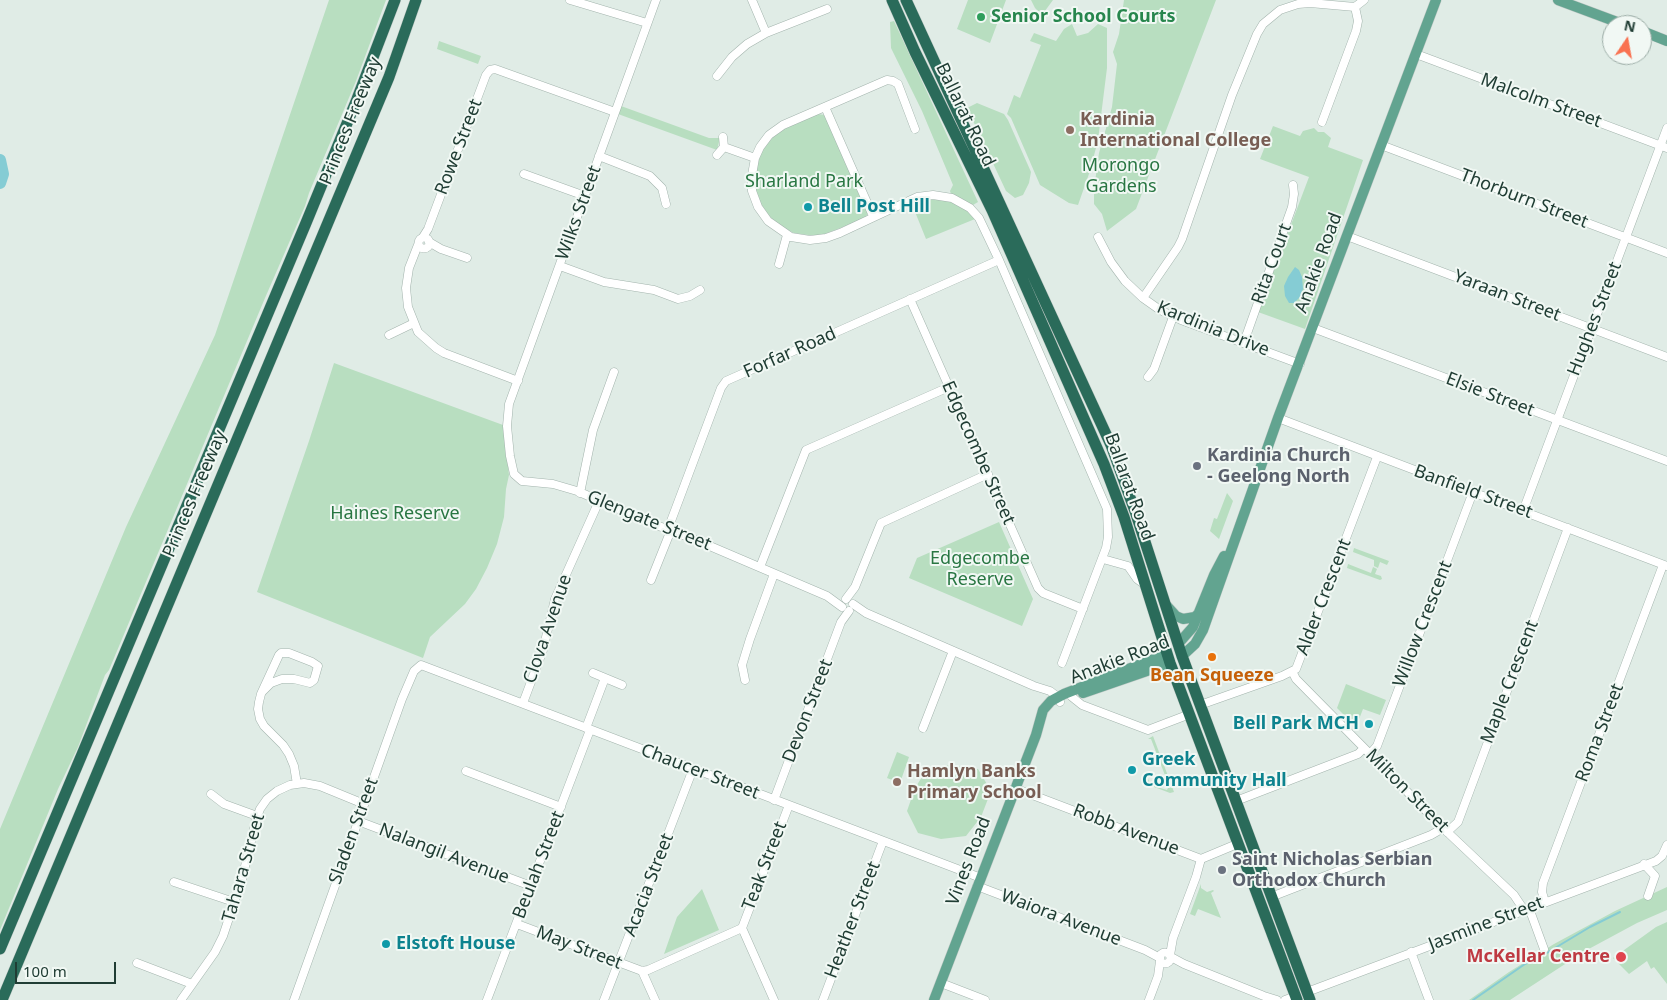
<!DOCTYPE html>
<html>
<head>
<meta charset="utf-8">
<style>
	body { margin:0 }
	#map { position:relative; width:1667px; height:1000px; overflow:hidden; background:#e0ece6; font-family:"Noto Sans",sans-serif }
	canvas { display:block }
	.north { position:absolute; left:1602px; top:15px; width:50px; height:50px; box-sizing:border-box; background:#f1f8f4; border:1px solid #9dada7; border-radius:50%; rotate:12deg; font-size:14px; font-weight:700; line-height:20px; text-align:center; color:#203d34 }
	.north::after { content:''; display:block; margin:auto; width:18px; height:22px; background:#f97251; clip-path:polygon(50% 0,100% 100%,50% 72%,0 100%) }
	.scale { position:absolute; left:15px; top:962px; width:101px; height:22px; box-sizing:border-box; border:2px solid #203d34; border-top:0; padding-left:6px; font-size:15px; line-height:18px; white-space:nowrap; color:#203d34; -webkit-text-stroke:4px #f1f8f4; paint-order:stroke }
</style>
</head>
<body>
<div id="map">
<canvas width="1667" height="1000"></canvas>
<div class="north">N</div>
<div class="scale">100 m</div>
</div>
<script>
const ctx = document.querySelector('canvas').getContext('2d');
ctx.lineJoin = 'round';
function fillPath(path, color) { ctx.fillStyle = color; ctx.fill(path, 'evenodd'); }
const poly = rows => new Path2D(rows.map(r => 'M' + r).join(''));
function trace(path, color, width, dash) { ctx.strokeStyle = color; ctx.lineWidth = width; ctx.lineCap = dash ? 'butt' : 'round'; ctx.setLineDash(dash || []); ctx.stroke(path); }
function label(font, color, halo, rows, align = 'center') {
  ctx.font = font + ' "Noto Sans",sans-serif'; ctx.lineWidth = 4; ctx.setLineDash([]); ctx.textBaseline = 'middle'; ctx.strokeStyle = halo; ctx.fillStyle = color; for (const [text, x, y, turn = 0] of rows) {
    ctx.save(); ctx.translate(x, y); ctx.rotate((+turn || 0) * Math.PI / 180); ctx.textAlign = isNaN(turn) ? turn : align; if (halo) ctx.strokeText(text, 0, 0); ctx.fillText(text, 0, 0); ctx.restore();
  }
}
fillPath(poly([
	[329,0,386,0,356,81,309,193,305,206,265,298,109,670,105,675,78,747,58,789,0,930,0,829,126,527,215,335],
	[968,0,1006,0,990,43,957,29],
	[1031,0,1053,0,1042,15,1035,8],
	[1124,0,1216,0,1136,209,1107,231,1102,214,1094,204,1094,189,1099,153,1112,107,1117,64,1113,52,1119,34],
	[894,21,978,202,973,205,951,194,950,191,953,185,922,111,891,48,890,22],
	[1072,24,1077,36,1088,33,1098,24,1107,28,1107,68,1098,140,1090,171,1078,205,1069,203,1040,185,1011,118,1007,114,1014,95,1020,98,1041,45,1030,41,1034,33,1056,41,1064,29],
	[439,41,481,56,478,64,437,49],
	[977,103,1004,114,1008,120,1031,172,1029,183,1023,195,1015,198,1006,191,967,108],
	[621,106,709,138,720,138,717,150,618,114],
	[818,114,825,115,868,212,866,217,861,220,822,235,808,235,794,233,780,226,769,216,761,204,756,190,755,174,758,160,765,146,773,137,784,129],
	[1273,126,1300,136,1303,131,1314,128,1318,132,1324,132,1331,138,1328,147,1363,160,1305,329,1258,312,1309,177,1260,159],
	[932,199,952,201,968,210,975,219,926,239,911,202],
	[334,363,503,425,509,475,506,489,504,517,497,544,487,568,476,589,465,604,430,637,423,658,257,592,309,441],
	[1227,493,1233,501,1219,539,1210,531,1214,518,1217,519],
	[999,522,1033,599,1022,626,909,578,917,558],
	[1354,548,1389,561,1387,565,1380,562,1378,568,1374,566,1374,560,1353,552],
	[1348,564,1371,573,1373,567,1377,569,1375,574,1381,576,1382,579,1380,580,1347,568],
	[1346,684,1386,700,1380,715,1363,709,1356,727,1337,708],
	[1153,736,1174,792,1170,793,1141,782,1148,779,1150,784,1155,782,1157,787,1167,790,1168,788,1164,785,1168,783,1151,739,1148,739],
	[897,752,909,757,900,783,887,778],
	[950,765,978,769,991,791,981,817,966,836,941,839,918,833,907,811,915,788,927,769],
	[1201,884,1201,888,1207,892,1213,890,1214,891,1211,893,1221,918,1198,909,1195,916,1190,914],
	[1667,887,1667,910,1637,923,1585,951,1510,1000,1469,1000,1509,972,1554,944,1615,911],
	[702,889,719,930,664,954,677,917],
	[1667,922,1667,984,1654,967,1651,969,1647,961,1629,974,1613,958,1656,927]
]), '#b8dec0');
fillPath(poly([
	[1295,267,1299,270,1302,277,1303,289,1300,297,1294,303,1289,303,1285,296,1284,286,1288,277]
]), '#85ccd4');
trace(poly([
	[1555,948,1590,927,1620,912],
	[1473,1000,1525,964,1554,949]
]), '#85ccd4', 2);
trace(poly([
	[0,160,3,174,0,183]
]), '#85ccd4', 12);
const minor = poly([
	[570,0,647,23],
	[656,0,509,404,507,426,510,456,514,474,522,481,553,484,577,491,656,525,691,538,827,596,842,607],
	[752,0,766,33],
	[1416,54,1667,148],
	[717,76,732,57,747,44,766,33,827,9],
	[825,107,873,216],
	[1322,122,1356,31,1358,21,1355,7],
	[915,129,898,84,893,81,887,80,783,125,769,135,760,147,755,158,752,175,752,191,758,207,768,221,791,237,810,240,826,238,840,233,917,197,933,195,952,198,970,208,979,218,999,260,1107,509,1108,537,1106,548,1062,663],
	[1381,145,1667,253],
	[724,147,755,158],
	[717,155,724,147,723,137],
	[599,156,650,176,662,188,666,204],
	[524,174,585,196],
	[1347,236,1667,357],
	[423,237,428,229,486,75,490,70,495,69,615,112],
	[1098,237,1111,262,1125,281,1143,298,1160,310,1181,320,1300,364],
	'418.5 243a5.5 5.5 0 1 1 11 0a5.5 5.5 0 1 1-11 0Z',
	[429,242,441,249,467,258],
	[418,245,409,268,406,288,408,307,418,332,436,348,444,353,518,381],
	[779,264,787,235],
	[560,266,604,282,654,290,678,299,690,296,700,290],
	[1143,298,1178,247,1182,239,1232,95,1257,34,1263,24,1280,10,1298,4,1310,3,1355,7,1364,0],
	[910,299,1038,588,1043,593,1083,609],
	[1313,328,1667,461],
	[389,335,414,323],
	[1244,342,1292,207,1294,194,1293,185],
	[1148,377,1154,369,1173,317],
	[1278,418,1667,566],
	[580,493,593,430,614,372],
	[1523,511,1667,128],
	[668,529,721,388,726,381,999,260],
	[1103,559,1128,566,1137,579,1144,584],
	[760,567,806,450,949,387],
	[651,580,671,530],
	[846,599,855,587,881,523,988,474],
	[853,604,866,613,1034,686,1050,691,1058,697,1060,702],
	[1292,671,1296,679,1443,828,1514,895,1524,910],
	[593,673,622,685],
	[745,680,742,665,750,639,774,574],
	[263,691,271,683,282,679,294,679,310,683,314,680,318,666,312,662,289,653,281,653,279,655,261,694,259,702,258,709,260,719,264,726,283,745,289,754,294,766,297,784],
	[1072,697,1082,705,1148,730,1190,714],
	[523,703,543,650,555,599,599,501],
	[1200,705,1282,676,1296,669,1377,457],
	[586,728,605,678],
	[923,728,953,651],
	[1370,754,1377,746,1473,492],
	[466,771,561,807],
	[1014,788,1201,859,1237,844],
	[211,794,224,804,257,816],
	[774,800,841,622,849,611],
	[1236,801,1358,754,1364,748],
	[358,821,531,886],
	[1447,832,1458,822,1568,528],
	[1644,864,1655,876,1648,896],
	[174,882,234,902],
	[977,886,1145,950,1160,958],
	[1271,897,1431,835,1443,828],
	[1545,902,1542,892,1543,883,1663,565],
	[1529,908,1544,949],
	[517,924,642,971,648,970,742,928],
	[742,928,789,805],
	[742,928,774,1000],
	[1411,952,1429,1000],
	'1159.5 958a5.5 5.5 0 1 1 11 0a5.5 5.5 0 1 1-11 0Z',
	[1170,955,1173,938,1196,877,1201,859],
	[1171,957,1184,964,1264,996,1277,1000],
	[137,963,192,984],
	[642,971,655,1000],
	[941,983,985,1000],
	[1307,992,1656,861,1662,856,1667,845],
	[181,1000,215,952,223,936,242,879,256,820,260,809,267,799,277,791,290,785,304,783,320,786,364,804],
	[294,1000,402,699,414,671,421,665,981,878],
	[487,1000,590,730],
	[604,1000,693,769],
	[823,1000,883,841],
	[1149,1000,1158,976,1160,961],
	[1285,1000,1296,996]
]);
const major = poly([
	[1558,0,1625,25],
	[1642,31,1667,41],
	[1167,606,1176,616,1183,619,1195,617,1200,612],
	[1178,644,1193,627,1214,575,1224,556],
	[1182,656,1195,644,1203,630,1278,418,1436,0],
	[1083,693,1170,663],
	[934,1000,1036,735,1043,710,1051,701,1064,694,1167,654]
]);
const highway = poly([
	[892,0,915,52,992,210,1104,464,1124,517,1170,663,1297,1000],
	[906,0,1111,445,1136,514,1182,656,1310,1000],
	[0,949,306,223,357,99,395,0],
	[2,1000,389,77,416,0]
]);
trace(minor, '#a3b4ad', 9);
trace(major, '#c1c9c6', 11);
trace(highway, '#c1c9c6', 12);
trace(minor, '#fff', 8);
trace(major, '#62a490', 10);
trace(highway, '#2a6b5a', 11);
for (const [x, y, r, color] of [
	[981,17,5,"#2e9e5b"],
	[1070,130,5,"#8d6e63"],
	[808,207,5,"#0f9aa8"],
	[1197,466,5,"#6b7280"],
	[1212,657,5,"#e8710a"],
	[1369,724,5,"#0f9aa8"],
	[1132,770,5,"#0f9aa8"],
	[897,782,5,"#8d6e63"],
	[1222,870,5,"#6b7280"],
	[386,944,5,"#0f9aa8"],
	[1621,957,6,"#e0444e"]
]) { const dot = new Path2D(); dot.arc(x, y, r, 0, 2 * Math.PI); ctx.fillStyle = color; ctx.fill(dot); trace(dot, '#f1f8f4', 2); }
label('bold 18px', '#27864d', '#f1f8f4', [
	["Senior School Courts",991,17]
], 'left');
label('18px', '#203d34', '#f1f8f4', [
	["Malcolm Street",1541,101,20],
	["Ballarat Road",965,115,64],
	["Princes Freeway",351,121,-68],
	["Rowe Street",459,147,-69],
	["Thorburn Street",1524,199,21],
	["Wilks Street",579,213,-70],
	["Anakie Road",1319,263,-70],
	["Rita Court",1272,264,-70],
	["Yaraan Street",1507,296,21],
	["Hughes Street",1595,319,-69],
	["Kardinia Drive",1213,329,22],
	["Forfar Road",790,353,-24],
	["Elsie Street",1490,395,21],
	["Edgecombe Street",978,453,66],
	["Ballarat Road",1129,487,70],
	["Banfield Street",1473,492,20],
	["Princes Freeway",195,494,-67],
	["Glengate Street",649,521,22],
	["Alder Crescent",1324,597,-69],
	["Willow Crescent",1423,624,-69],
	["Clova Avenue",548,629,-71],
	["Anakie Road",1120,660,-21],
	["Maple Crescent",1510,682,-69],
	["Devon Street",808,711,-69],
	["Roma Street",1600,733,-69],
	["Chaucer Street",700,772,21],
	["Milton Street",1407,791,45],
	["Robb Avenue",1126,830,21],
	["Sladen Street",354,831,-70],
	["Nalangil Avenue",444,854,21],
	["Vines Road",969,861,-69],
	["Beulah Street",539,865,-69],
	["Teak Street",765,866,-69],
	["Tahara Street",244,868,-74],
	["Acacia Street",649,885,-69],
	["Waiora Avenue",1061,918,21],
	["Heather Street",853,920,-69],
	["Jasmine Street",1486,924,-21],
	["May Street",579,948,21]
]);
label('bold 18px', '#785e54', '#f1f8f4', [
	["Kardinia",1080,120],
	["International College",1080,141],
	["Hamlyn Banks",907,772],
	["Primary School",907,793]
], 'left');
label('18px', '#287642', '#f1f8f4', [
	["Morongo",1121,166],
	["Gardens",1121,187],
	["Sharland Park",804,182],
	["Haines Reserve",395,514],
	["Edgecombe",980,559],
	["Reserve",980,580]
]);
label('bold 18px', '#0d838f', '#f1f8f4', [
	["Bell Post Hill",818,207],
	["Bell Park MCH",1359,724,"right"],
	["Greek",1142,760],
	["Community Hall",1142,781],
	["Elstoft House",396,944]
], 'left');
label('bold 18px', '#5b616d', '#f1f8f4', [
	["Kardinia Church",1207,456],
	["- Geelong North",1207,477],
	["Saint Nicholas Serbian",1232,860],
	["Orthodox Church",1232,881]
], 'left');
label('bold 18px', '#c56008', '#f1f8f4', [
	["Bean Squeeze",1212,676]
]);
label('bold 18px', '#be3a42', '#f1f8f4', [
	["McKellar Centre",1610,957]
], 'right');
</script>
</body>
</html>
